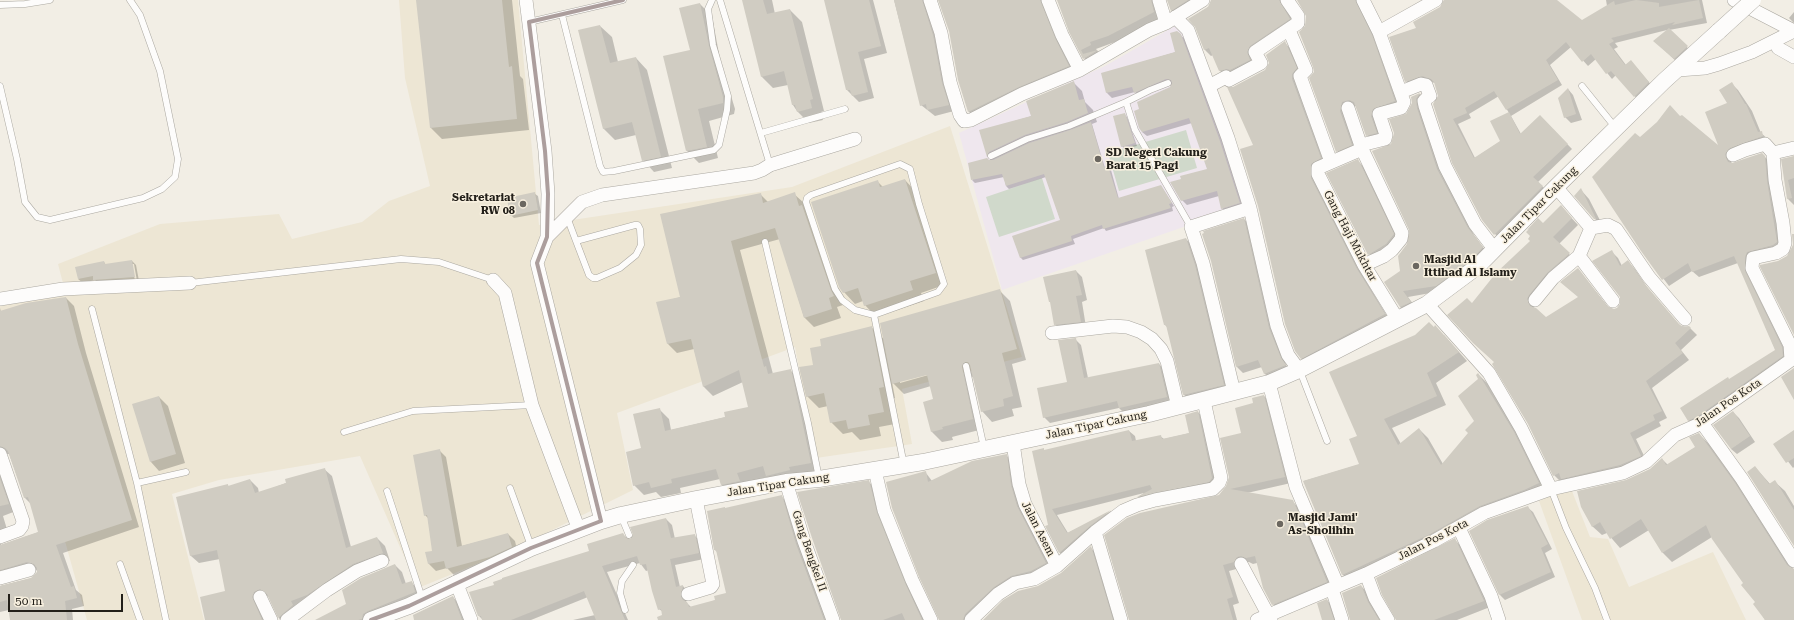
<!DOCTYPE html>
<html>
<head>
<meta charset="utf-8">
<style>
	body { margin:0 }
	#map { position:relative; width:1794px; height:620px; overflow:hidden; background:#f2eee5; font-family:"Roboto Serif",serif }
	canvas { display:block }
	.scale { position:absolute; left:8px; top:594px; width:115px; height:18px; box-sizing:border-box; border:2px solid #221f19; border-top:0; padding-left:5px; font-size:12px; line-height:14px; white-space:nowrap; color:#221f19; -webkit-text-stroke:3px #f8f0df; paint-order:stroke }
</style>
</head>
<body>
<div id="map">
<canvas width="1794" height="620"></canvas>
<div class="scale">50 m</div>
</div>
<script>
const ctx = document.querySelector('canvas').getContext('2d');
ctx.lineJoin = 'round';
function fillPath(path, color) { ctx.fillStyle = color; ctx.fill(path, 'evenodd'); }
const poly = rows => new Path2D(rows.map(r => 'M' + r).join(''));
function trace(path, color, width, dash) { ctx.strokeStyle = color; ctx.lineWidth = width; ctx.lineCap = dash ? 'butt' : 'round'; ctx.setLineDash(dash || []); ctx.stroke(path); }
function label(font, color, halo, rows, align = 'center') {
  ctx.font = font + ' "Roboto Serif",serif'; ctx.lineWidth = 3; ctx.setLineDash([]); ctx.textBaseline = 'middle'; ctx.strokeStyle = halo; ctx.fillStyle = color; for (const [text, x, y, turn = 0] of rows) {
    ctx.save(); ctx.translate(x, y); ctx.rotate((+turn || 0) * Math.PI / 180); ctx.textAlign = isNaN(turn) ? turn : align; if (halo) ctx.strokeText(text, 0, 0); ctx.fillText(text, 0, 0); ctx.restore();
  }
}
fillPath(poly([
	[399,0,518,0,539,225,792,187,950,126,1022,357,902,389,912,444,816,458,795,347,617,413,633,490,514,549,418,588,360,456,219,480,172,494,204,620,87,620,0,309,0,302,65,291,58,264,160,224,279,214,292,239,362,222,389,201,430,186,405,78],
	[1570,486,1590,537,1608,539,1629,587,1713,552,1746,620,1582,620,1539,501]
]), '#ede6d4');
fillPath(poly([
	[1180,23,1239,185,1244,206,1002,290,959,133,1105,66]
]), '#efe7ee');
fillPath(poly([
	[1186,130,1197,168,1119,191,1108,153],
	[1042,178,1055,219,999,237,986,197]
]), '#d0d9cb');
fillPath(poly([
	[417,0,512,0,520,76,523,79,529,130,442,139,431,128],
	[743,0,772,0,775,14,790,10,802,22,824,111,821,112,823,120,809,123,797,111,793,105,788,85,773,88,762,77],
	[825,0,873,0,887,53,864,59,874,98,859,102,847,90],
	[894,0,932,0,954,111,935,116,921,105],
	[939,0,1050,0,1075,73,975,118,969,112,959,80,950,30],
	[1058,0,1162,0,1160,19,1115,42,1096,49,1103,57,1091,65,1084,58],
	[1168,0,1205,0,1178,16,1171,10],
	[1211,0,1289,0,1285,7,1296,26,1257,52,1256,66,1227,78,1220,71,1213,55,1211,56,1205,50,1196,26,1190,19,1211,5],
	[1298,0,1363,0,1401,108,1379,115,1383,139,1373,142,1367,135,1356,106,1349,109,1358,151,1343,158,1337,151,1315,72,1306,27,1307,15],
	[1444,0,1556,0,1582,22,1607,6,1606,0,1702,0,1707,23,1669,30,1693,53,1680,65,1661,47,1667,30,1615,43,1618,47,1614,49,1626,65,1636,67,1654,88,1640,102,1616,75,1612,79,1596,59,1588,66,1571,47,1550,65,1562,85,1511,116,1521,134,1540,116,1572,149,1538,182,1548,192,1500,240,1483,219,1435,83,1428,81,1411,86,1406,81,1417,29,1441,8],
	[1499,96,1509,113,1491,122,1501,141,1475,158,1458,124,1471,118,1469,114],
	[700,4,712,16,720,59,735,109,734,114,709,121,718,158,699,163,687,151,691,50],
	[1794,12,1794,23,1789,18],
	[600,26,612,37,618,62,636,58,647,70,672,168,654,172,643,160,636,135,615,140,603,128],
	[1177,32,1186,40,1225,146,1244,208,1227,213,1222,208,1219,196,1187,205,1182,200,1208,170,1192,123,1147,136,1142,132,1140,110,1171,88,1174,84,1140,97,1135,92,1112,98,1107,93,1102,74,1176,52],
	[1285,43,1291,49,1302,75,1327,164,1317,185,1363,276,1390,321,1307,364,1301,358,1254,145,1233,88,1266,71],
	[1073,82,1082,91,1085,102,1093,110,1097,122,1092,124,1105,168,1108,167,1111,170,1119,199,1161,186,1174,206,1172,207,1173,211,1106,231,1104,228,1073,239,1075,244,1023,260,1020,257,1061,221,1046,177,1009,189,1006,186,1004,177,975,183,972,180,992,161,988,157,980,131,1032,116],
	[1732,84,1738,90,1752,111,1761,133,1768,139,1736,154,1731,161,1732,164,1762,154,1771,163,1783,248,1753,258,1788,354,1695,426,1688,420,1730,380,1776,351,1738,263,1699,277,1692,271,1669,286,1642,250,1640,138,1680,117,1721,148],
	[1568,89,1573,95,1582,120,1571,123,1565,117],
	[1420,94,1426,100,1443,176,1474,235,1488,254,1442,291,1408,297,1416,308,1406,313,1400,307,1401,271,1411,234,1392,145,1413,103,1412,97],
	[1124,114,1127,117,1137,146,1124,149,1122,146],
	[1794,159,1794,205,1788,199,1783,160],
	[1358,161,1365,168,1401,242,1376,261,1369,254],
	[905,180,916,192,947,284,921,293,924,301,876,317,865,305,863,301,855,304,844,292,877,181,883,187],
	[1581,190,1589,199,1604,228,1595,219],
	[535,194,538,196,541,213,514,218,511,215],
	[760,194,768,202,794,194,804,203,843,305,837,307,841,318,814,327,804,317,780,239,740,250,773,374,790,370,800,380,820,472,776,485,768,477,746,482,731,494,721,484,720,479,680,488,681,493,661,497,656,492,644,495,634,485,642,449,659,409,669,419,671,430,726,417,749,408,743,382,713,396,704,387,694,349,677,353,668,344,658,303,681,297],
	[1567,213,1578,225,1559,244,1575,260,1535,302,1534,308,1546,319,1579,297,1578,269,1609,308,1614,310,1618,308,1622,304,1612,252,1618,258,1622,266,1628,262,1634,268,1649,290,1680,326,1689,327,1697,335,1681,350,1689,360,1652,388,1667,418,1659,422,1661,426,1636,439,1647,462,1561,482,1554,475,1529,424,1495,362,1472,304,1532,241,1543,225],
	[1244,219,1250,225,1275,335,1286,365,1291,372,1271,380,1265,374,1262,367,1243,373,1237,367,1212,261],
	[1186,239,1193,246,1230,391,1191,401,1184,395,1168,328,1165,325],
	[132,261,136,265,139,281,137,281,134,264,132,264,135,281,99,283,95,280,83,283,78,279,104,262,106,265],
	[1076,271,1082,277,1087,300,1082,302,1086,327,1061,330,1055,324],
	[999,290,1010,301,1026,360,1012,364,1022,407,1012,409,1014,416,992,422,982,411,974,375,972,378,983,429,952,437,953,440,942,442,932,432,924,403,934,400,931,386,904,394,892,382,895,398,890,400,895,424,879,427,881,436,860,440,852,432,843,434,831,422,828,406,819,408,807,396,814,365,823,346,871,327,885,340],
	[931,372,932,374,900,383,900,381],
	[66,298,74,306,86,353,139,527,63,553,76,590,82,595,84,606,72,609,73,620,11,620,9,610,0,612,0,586,32,578,38,573,38,570,6,578,0,584,0,465,16,511,3,516,9,536,1,540,1,545,39,532,32,505,25,498,9,454,5,454,0,460,0,308,1,312],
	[1444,335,1467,361,1436,383,1446,405,1392,428,1401,444,1419,429,1428,438,1443,464,1469,433,1475,421,1480,379,1478,374,1487,383,1523,442,1547,492,1489,515,1352,584,1343,575,1304,481,1361,464,1358,436],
	[1075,339,1081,345,1088,378,1159,364,1164,369,1172,402,1125,414,1119,408,1050,423,1044,417,1069,382],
	[1264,396,1270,402,1291,483,1247,493,1292,501,1299,508,1333,588,1279,611,1273,604,1257,563,1253,564,1249,562,1244,563,1240,568,1229,571,1239,603,1233,605,1237,620,1129,620,1227,487,1243,434,1255,404],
	[159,397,168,406,185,463,159,471,151,462],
	[1198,412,1203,418,1218,483,1143,502,1138,497,1144,493,1057,515,1068,533,1111,511,1116,516,1066,558,1060,553,1047,527,1049,526,1043,449,1045,451,1129,431,1135,436,1136,441,1160,436,1164,439,1190,433],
	[1733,412,1739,418,1755,442,1737,454,1731,449],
	[1699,434,1709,444,1745,494,1794,570,1794,620,1765,620,1745,583,1712,537,1672,562,1663,553,1649,530,1620,548,1607,533,1602,535,1592,526,1627,481,1650,470,1662,459,1668,465,1696,447],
	[1794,436,1794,467,1793,468,1775,444],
	[439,450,446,457,462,546,508,534,515,541,518,554,498,563,454,575,447,568,436,571,429,564,426,553,433,552,428,518,425,515],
	[1006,455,1012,461,1052,569,1017,582,972,620,939,620,926,473,932,481],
	[1755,467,1771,485,1775,482,1785,491,1794,506,1794,544],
	[324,469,332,476,351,547,377,538,385,546,390,561,360,571,292,620,280,620,268,596,261,600,266,620,206,620,226,591,220,559,199,563,191,556,178,498,228,485,229,487,250,480,258,488,259,493],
	[869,482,875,488,925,620,841,620],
	[781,496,787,502,828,620,665,620,663,612,659,609,649,570,646,571,640,563,607,572,628,620,573,620,595,615,588,597,531,620,483,620,479,616,495,586,590,552,623,535,631,540,666,519,672,525,675,539,694,535,700,541,704,559,675,565,680,587,683,586,688,592,686,602,692,608,716,600,727,594,717,552,715,550,726,509],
	[1527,507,1533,512,1552,549,1545,553,1555,577,1505,600,1500,595,1470,531],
	[1455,540,1461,546,1490,607,1457,620,1396,620],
	[1091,548,1097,554,1117,620,994,620,1038,587,1062,574],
	[395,565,402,572,406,584,412,583,418,589,422,599,372,620,327,620],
	[1361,586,1367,592,1380,620,1351,620],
	[453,597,459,604,466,620,415,620],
	[1327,600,1333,607,1337,620,1323,620]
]), '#0003');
fillPath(poly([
	[416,0,502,0,509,67,512,66,517,119,430,128],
	[742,0,763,0,767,14,790,9,813,99,810,100,812,108,797,112,795,105,792,105,784,71,761,77],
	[824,0,869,0,881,46,858,52,868,92,852,96,850,90,846,90],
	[894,0,922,0,933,35,942,83,949,105,927,110,926,104,920,106],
	[938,0,1040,0,1055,38,1069,66,1019,87,968,112,958,80,949,31],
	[1057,0,1151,0,1154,12,1108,36,1090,42,1091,45,1081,50,1083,54,1098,50,1083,59,1069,32],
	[1167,0,1188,0,1171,11],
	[1211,0,1279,0,1290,19,1250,46,1247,52,1250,60,1230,70,1227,69,1219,71,1209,48,1204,50,1195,27,1188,19,1208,7],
	[1297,0,1355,0,1372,35,1395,101,1373,109,1371,116,1377,133,1366,136,1354,102,1349,100,1342,102,1340,111,1352,145,1336,152,1309,78,1314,72,1313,67,1299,32,1305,26,1306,16],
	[1444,0,1557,0,1582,20,1614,1,1615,5,1636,0,1659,3,1659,7,1699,0,1703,18,1672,25,1675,22,1611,38,1614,41,1609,44,1625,65,1631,60,1649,82,1634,97,1611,71,1606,74,1591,54,1582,62,1566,42,1546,60,1558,80,1506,110,1494,91,1465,108,1467,113,1453,119,1474,158,1500,141,1490,121,1509,112,1520,134,1540,115,1568,144,1533,177,1543,186,1494,235,1482,220,1452,163,1433,104,1438,96,1434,82,1431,79,1422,76,1405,82,1389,37,1416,28,1413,22,1440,7],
	[700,3,709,46,723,97,723,103,698,109,707,147,686,151,663,56,690,50,679,8],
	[600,25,610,63,636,57,661,157,642,161,632,122,603,129,578,30],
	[1669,28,1688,46,1674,59,1653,41],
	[1177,31,1181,34,1220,141,1240,203,1221,209,1217,191,1181,201,1170,182,1181,179,1180,176,1207,169,1189,118,1142,132,1139,128,1134,111,1139,109,1137,102,1170,87,1172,83,1171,80,1166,79,1134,93,1132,87,1106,93,1101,73,1175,52,1170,33],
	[1285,41,1297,68,1292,74,1292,79,1321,158,1311,164,1311,178,1357,269,1385,314,1301,359,1295,351,1285,324,1258,206,1240,149,1253,145,1227,87,1233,87,1265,70,1269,63,1266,55],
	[1074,81,1079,100,1084,99,1088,113,1067,122,1025,135,989,152,987,157,979,130,1031,116,1026,101],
	[1732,82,1745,104,1746,104,1758,132,1762,131,1763,136,1730,148,1725,154,1726,158,1728,162,1732,163,1762,153,1765,156,1767,181,1777,242,1773,245,1747,252,1745,257,1745,271,1782,347,1783,356,1698,416,1688,421,1680,408,1728,377,1729,379,1775,350,1734,256,1692,272,1688,263,1662,280,1641,251,1592,177,1635,133,1640,137,1657,122,1670,105,1680,116,1682,115,1718,145,1705,112,1727,103,1719,90],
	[1568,88,1576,114,1564,118,1558,98],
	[1420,93,1416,99,1417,108,1437,169,1468,228,1483,247,1472,259,1436,286,1403,291,1411,302,1400,307,1384,282,1400,271,1398,256,1407,244,1409,230,1372,151,1391,144,1394,133,1389,119,1406,114,1412,103,1411,97],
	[1125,113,1135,143,1121,147,1113,116],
	[1091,122,1104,167,1108,166,1118,198,1161,185,1172,203,1169,204,1171,208,1103,229,1102,225,1071,236,1072,241,1020,258,1012,236,1060,220,1044,174,1006,186,1002,174,971,180,968,163,987,158,989,160,993,160,1029,143,1070,130],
	[1794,156,1794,178,1788,180,1792,198,1787,199,1781,159],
	[1358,159,1394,234,1386,244,1368,255,1326,173],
	[905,179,936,273,910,281,913,290,864,306,858,288,843,293,839,287,811,202,878,180,880,187],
	[1581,188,1596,219,1594,219,1574,196],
	[535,192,538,210,510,216,507,198],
	[795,192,799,206,802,205,831,290,834,296,829,298,832,309,804,318,775,228,731,241,764,367,766,366,768,374,791,369,811,463,789,467,790,470,766,476,763,466,737,473,740,481,721,485,716,469,671,479,672,483,651,488,649,482,633,486,626,452,641,448,633,414,660,408,665,431,725,417,724,412,748,407,739,370,703,387,691,339,667,344,656,302,680,297,660,214,761,193,763,203],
	[1561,205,1572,218,1553,237,1570,253,1547,273,1529,295,1527,299,1530,306,1536,308,1546,317,1578,297,1560,282,1578,268,1607,306,1614,309,1617,308,1620,304,1620,297,1592,261,1612,250,1620,266,1628,260,1643,282,1679,324,1683,327,1689,326,1691,328,1675,343,1683,353,1646,381,1662,411,1653,415,1655,420,1630,433,1641,456,1620,465,1561,479,1559,473,1553,476,1528,424,1492,364,1494,362,1473,343,1447,315,1467,298,1472,303,1496,273,1530,241,1528,239,1530,236,1526,232,1529,229,1527,230,1538,218,1543,223],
	[1244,218,1269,328,1281,358,1286,365,1264,374,1258,360,1236,367,1211,261,1202,234,1204,233,1203,231],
	[1792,234,1794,234,1794,335,1760,267,1760,265,1778,261,1787,256,1793,245],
	[1186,238,1195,265,1224,385,1183,395,1166,325,1164,325,1145,250],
	[132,260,135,277,93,280,93,276,78,279,75,267,104,261,105,264],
	[1076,270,1082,295,1076,296,1081,322,1054,325,1050,302,1049,302,1043,277],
	[1000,289,1017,349,1002,353,1013,396,1003,399,1004,406,981,412,970,365,968,362,965,362,962,367,973,419,942,427,943,429,931,432,923,402,933,399,927,375,892,384,880,323],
	[66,297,78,344,132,520,56,545,71,587,74,586,77,598,65,601,67,620,10,620,7,600,0,602,0,586,31,578,37,572,37,568,34,564,27,562,0,570,0,545,38,532,28,497,24,498,8,451,5,448,0,446,0,311,26,303],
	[1429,322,1434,327,1435,325,1459,352,1427,373,1437,396,1384,419,1398,445,1419,428,1441,465,1468,433,1465,430,1474,421,1458,396,1478,379,1476,375,1478,373,1514,432,1539,483,1524,490,1480,506,1430,534,1342,575,1303,481,1359,464,1349,439,1357,436,1329,372,1415,335],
	[872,326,884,387,879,388,884,412,868,415,870,425,848,429,846,420,830,423,824,393,806,397,799,367,813,365,810,348,821,346,820,339],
	[1076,338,1084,378,1159,363,1167,397,1119,408,1117,401,1043,418,1037,388,1067,382,1058,340],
	[1794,368,1794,400,1781,377],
	[1264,395,1285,477,1230,489,1293,500,1327,582,1272,605,1263,588,1255,556,1246,558,1241,556,1237,557,1234,562,1223,565,1233,597,1227,599,1233,620,1129,620,1104,535,1127,518,1140,513,1219,495,1226,486,1229,477,1220,438,1241,433,1235,408,1253,403,1252,398],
	[159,396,176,454,150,462,132,404],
	[1198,411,1212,478,1209,482,1137,497,1152,489,1150,485,1052,509,1067,533,1111,510,1090,526,1059,553,1045,526,1048,525,1032,451,1044,448,1044,450,1129,430,1132,441,1161,435,1162,439,1189,433,1185,415],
	[1733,411,1750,436,1731,449,1713,425],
	[1794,430,1794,458,1786,463,1773,444],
	[1699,433,1735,483,1787,565,1794,569,1794,620,1765,620,1753,604,1755,602,1741,585,1743,583,1712,539,1706,525,1662,553,1641,519,1610,539,1600,522,1592,527,1581,507,1577,491,1626,480,1650,469,1662,458,1666,465,1695,447,1689,437],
	[440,449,457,547,508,533,512,547,490,557,446,569,444,561,428,564,425,552,432,551,427,515,424,516,413,455],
	[1007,454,1011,485,1017,506,1046,563,1031,571,1011,576,994,587,965,614,963,620,939,620,919,577,892,508,886,482,926,471,928,482,972,461],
	[1755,466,1769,484,1775,480,1794,510,1794,546,1747,472],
	[325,468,346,548,377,537,383,553,353,564,307,595,291,601,293,605,278,618,267,594,260,589,254,592,252,597,262,620,205,620,200,597,225,591,217,550,190,556,176,497,228,484,228,486,250,479,255,493,286,483,285,479],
	[0,479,9,504,0,506],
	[869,480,877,513,905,583,922,620,905,620,902,613,883,620,841,620,812,538,797,492],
	[782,495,796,544,824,620,658,620,657,617,662,615,661,609,658,610,652,591,646,564,640,565,637,556,602,566,625,620,596,620,584,591,511,620,482,620,481,616,478,616,469,592,494,585,493,582,502,579,502,578,589,551,587,544,623,533,626,538,630,539,633,535,630,527,666,518,671,538,695,534,699,553,670,559,676,587,683,585,681,597,683,600,687,602,689,607,715,600,714,596,726,593,716,550,714,550,707,511,725,507,725,508],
	[1528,506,1548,544,1541,548,1551,572,1499,595,1469,531,1487,520],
	[1455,538,1484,601,1434,620,1396,620,1382,595,1376,578],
	[1091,546,1113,620,983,620,1003,600,1018,591,1038,586,1061,573],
	[395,564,402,584,412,581,415,592,368,611,363,614,362,619,358,620,315,620,346,604,342,590,361,578],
	[1361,585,1368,602,1379,620,1350,620,1342,593],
	[453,596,462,620,414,620,413,615],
	[1327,599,1334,620,1322,620,1317,603]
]), '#d0ccc2');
const service = poly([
	[720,0,770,165],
	[0,5,25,4,50,0],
	[562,15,600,166,603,172,614,171,714,150,719,145,727,110,728,96,713,45,708,9,712,0],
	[529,22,623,0],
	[1168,83,1150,90,1126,102,1135,130,1191,227],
	[0,86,17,159,25,202,37,217,50,220,143,198,162,189,175,177,178,159,160,71,140,15,130,0],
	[1582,86,1615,127],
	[761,133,845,109],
	[991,156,1027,139,1069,126,1126,102],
	[567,217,576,241,589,275,593,278,597,278,620,268,636,255,641,245,640,229,638,225,635,225,576,241],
	[765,242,808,423,819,478],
	[190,283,401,259,439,262,493,280],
	[92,309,137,483,166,620],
	[874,315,855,310,842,300,835,289,806,202,807,198,811,195,900,164,910,169,919,204,944,284,938,292,874,315,904,465],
	[966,366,984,448],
	[1300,371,1327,441],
	[344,432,413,411,532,405],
	[137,483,186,472],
	[510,488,531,546],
	[1551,489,1566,528,1595,588,1607,620],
	[387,491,422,598],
	[621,516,629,535],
	[120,564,140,620],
	[625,610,620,593,622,581,633,565]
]);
const minor = poly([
	[526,0,545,151,548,194,547,237],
	[930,0,941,33,950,82,960,115,964,121,971,120,1022,94,1080,70,1149,30,1166,23,1203,0],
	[1048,0,1062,35,1080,70],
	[1159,0,1166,23],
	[1734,0,1794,31],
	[1175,17,1188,30,1228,138,1250,208,1277,326,1288,355,1299,370],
	[1289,30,1306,70,1300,76,1331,162],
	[1379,32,1436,0],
	[1778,48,1794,57],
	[1678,70,1705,68,1719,64,1752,52,1794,31],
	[1209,86,1226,77,1229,80,1261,63,1255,52,1298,23,1298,16,1287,0],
	[1401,92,1421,84,1426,85,1430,96,1427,98,1424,101,1425,106,1445,166,1475,224,1495,250],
	[1348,108,1362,149,1402,233,1401,239,1392,250,1384,256,1364,265],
	[1361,145,1385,139,1386,135,1379,114,1401,108,1404,102,1379,32,1363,0],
	[1362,149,1318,168,1318,174,1364,265,1398,320],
	[1733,155,1745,150,1765,144,1773,153,1794,148],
	[1556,187,1591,228],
	[1591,228,1608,225,1616,229,1649,277,1685,319],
	[1579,256,1613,301],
	[493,280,505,293,532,405,579,530],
	[0,299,63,289,190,283],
	[1535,300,1553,278,1579,256,1591,228],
	[1427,304,1489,373,1521,428,1551,489],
	[1052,333,1113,326,1127,327,1141,332,1152,339,1161,349,1167,361,1178,407],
	[1269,383,1296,487,1338,586],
	[1234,392,1203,263,1191,227,1250,208],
	[1702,423,1742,479,1794,561],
	[1013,443,1019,484,1025,504,1057,566],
	[0,454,23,521,22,526,19,530,0,537],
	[875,470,884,510,912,580,931,620],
	[786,482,804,541,833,620],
	[601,521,537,263,547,237,582,202,602,195,754,173,762,170,770,165,855,139],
	[1459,528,1491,596,1499,620],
	[1095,532,1121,620],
	[1241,564,1271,620],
	[1366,574,1375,598,1388,620],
	[0,578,29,570],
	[456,582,471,620],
	[1332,589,1342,620],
	[688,594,711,587,713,584,696,499],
	[260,597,271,620],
	[287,620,327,590,357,571,382,561],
	[971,620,998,594,1015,583,1034,579,1057,566,1095,532,1123,511,1137,505,1155,500,1213,489,1219,483,1221,478,1204,401],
	[1257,620,1366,574,1434,541,1484,513,1551,489,1623,473,1646,462,1675,435,1702,423,1791,360,1790,345,1752,268,1753,258,1776,253,1783,249,1785,243,1783,223,1775,180,1773,153]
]);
const tertiary = poly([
	[371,620,409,606,531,548,601,521,621,515,696,499,786,482,819,479,923,462,1149,414,1269,383,1299,370,1427,304,1478,266,1556,187,1664,81,1719,31]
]);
trace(service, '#aba8a1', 7);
trace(minor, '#aba8a1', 14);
trace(tertiary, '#aba8a1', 17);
trace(service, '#fdfcfb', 6);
trace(minor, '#fdfcfb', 13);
trace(tertiary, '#fdfcfb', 16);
const tertiaryBridge = poly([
	[1719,31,1753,0]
]);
trace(tertiaryBridge, '#aba8a1', 17, []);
trace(tertiaryBridge, '#fdfcfb', 16);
trace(poly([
	[529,22,545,151,548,194,547,237,537,263,601,521],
	[529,22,623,0],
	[371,620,409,606,531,548,601,521]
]), '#ac9e9d', 4);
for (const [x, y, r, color] of [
	[1098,159,4,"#6b6760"],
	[523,204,4,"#6b6760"],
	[1416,266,4,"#6b6760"],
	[1280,524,4,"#6b6760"]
]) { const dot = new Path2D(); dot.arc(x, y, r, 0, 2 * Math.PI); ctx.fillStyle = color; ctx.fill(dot); trace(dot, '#f8f0df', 1.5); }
label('bold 11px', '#221f19', '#f8f0df', [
	["SD Negeri Cakung",1106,153],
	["Barat 15 Pagi",1106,166],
	["Sekretariat",515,198,"right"],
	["RW 08",515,211,"right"],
	["Masjid Al",1424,260],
	["Ittihad Al Islamy",1424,273],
	["Masjid Jami'",1288,518],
	["As-Sholihin",1288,531]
], 'left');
label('11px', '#221f19', '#f8f0df', [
	["Jalan Tipar Cakung",1539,205,-45],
	["Gang Haji Mukhtar",1350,236,62],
	["Jalan Pos Kota",1728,403,-34],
	["Jalan Tipar Cakung",1096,425,-12],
	["Jalan Tipar Cakung",778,485,-9],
	["Jalan Asem",1038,529,63],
	["Jalan Pos Kota",1433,540,-27],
	["Gang Bengkel II",809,551,71]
]);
</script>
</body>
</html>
